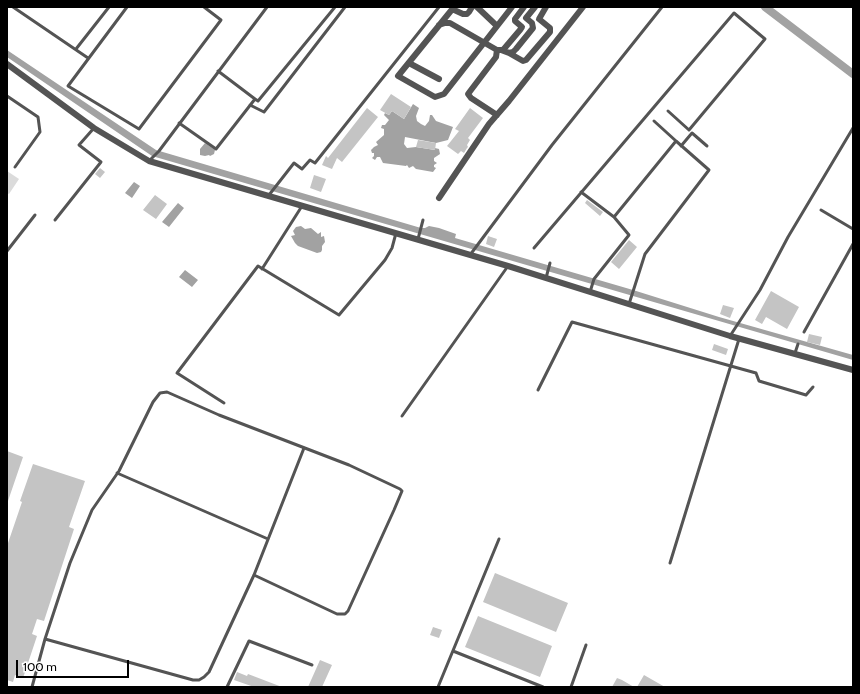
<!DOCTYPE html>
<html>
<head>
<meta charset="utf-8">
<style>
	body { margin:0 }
	#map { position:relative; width:860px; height:694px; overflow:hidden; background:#fff; font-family:Cabin,sans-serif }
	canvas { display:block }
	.frame { position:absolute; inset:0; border:8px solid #000; pointer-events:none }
	.scale { position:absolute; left:16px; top:660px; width:113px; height:18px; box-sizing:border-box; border:2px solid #000; border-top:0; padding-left:5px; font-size:12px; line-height:14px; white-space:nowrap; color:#000; -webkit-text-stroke:3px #fff; paint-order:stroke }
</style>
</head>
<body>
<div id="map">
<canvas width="860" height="694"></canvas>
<div class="frame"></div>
<div class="scale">100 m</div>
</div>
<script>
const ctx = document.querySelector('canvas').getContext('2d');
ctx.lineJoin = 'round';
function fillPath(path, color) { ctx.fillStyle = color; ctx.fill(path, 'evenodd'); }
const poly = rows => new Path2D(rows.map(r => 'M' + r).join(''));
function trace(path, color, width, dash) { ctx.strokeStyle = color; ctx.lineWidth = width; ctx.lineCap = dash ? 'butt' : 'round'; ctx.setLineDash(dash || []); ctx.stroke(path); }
fillPath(poly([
	[7,171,19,179,9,194,7,193]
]), '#dbdbdb');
fillPath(poly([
	[7,50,156,150,421,228,425,228,429,226,439,228,456,234,455,238,633,290,719,317,853,355,853,360,152,156,7,57],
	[413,104,419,108,416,116,417,121,421,124,425,126,429,121,430,115,432,115,436,121,453,127,448,140,436,143,405,137,404,144,407,148,416,147,435,150,435,148,439,149,440,154,434,158,434,161,437,163,434,165,434,167,436,168,433,172,416,169,413,166,409,168,407,165,406,166,383,163,380,157,377,157,375,160,372,158,374,156,374,153,372,153,371,150,374,147,378,145,376,142,384,135,384,129,381,128,382,125,385,125,389,120,384,115,385,113,389,115,392,111,404,119],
	[205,143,215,150,214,154,210,156,209,155,205,156,200,155,200,149],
	[134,182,140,186,132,198,125,193],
	[178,203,184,208,169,227,162,222],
	[301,226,305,229,311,228,318,234,321,232,321,237,324,236,325,242,322,246,322,250,321,252,317,253,298,246,295,243,291,236,295,235,293,231,296,227],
	[185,270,198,280,192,287,179,277]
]), '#a2a2a2');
trace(poly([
	[765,7,853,74]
]), '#a2a2a2', 8);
fillPath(poly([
	[391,94,411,107,404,119,392,111,389,115,380,110],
	[367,108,378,117,342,162,337,158,332,169,322,165,326,156,328,158],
	[470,108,483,118,468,138,470,140,467,145,468,147,467,148,464,153,461,151,458,154,447,146,459,131,455,129],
	[418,140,436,143,435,150,416,147],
	[100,168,105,172,100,178,95,174],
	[314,175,326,179,321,192,310,188],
	[155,195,167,204,156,219,143,210],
	[587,200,603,212,600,216,585,203],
	[488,236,497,239,494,247,486,244],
	[629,240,637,247,619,269,611,262],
	[771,291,799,307,787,329,766,317,762,324,755,320],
	[723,305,734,308,730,318,720,314],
	[809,334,822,337,820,345,807,342],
	[714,344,728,349,726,355,712,350],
	[7,451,23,457,8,501,7,501],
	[33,464,85,481,69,527,74,529,44,621,37,619,32,634,37,636,23,678,15,675,13,682,7,680,7,546,22,502,20,501],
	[495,573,568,603,556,632,483,602],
	[478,616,552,646,540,677,465,647],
	[433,627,442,630,439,638,430,635],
	[320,660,332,665,322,687,308,687],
	[237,672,247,676,248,674,282,687,254,687,234,680],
	[644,675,665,687,637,687],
	[617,678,622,680,634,687,612,687]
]), '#c4c4c4');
trace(poly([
	[13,7,88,58],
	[127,7,68,86,139,129,221,20,204,7],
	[76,49,109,7],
	[7,96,38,117,40,132,15,167],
	[255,99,258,101,335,7],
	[250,105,264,112,345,7],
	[668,111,689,130],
	[654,121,676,141],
	[179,123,216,149,255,99,218,71],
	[681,146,692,133,707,146],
	[149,161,159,151,267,7],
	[581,192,614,217],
	[269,195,294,163,302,169,310,160,315,163,439,7],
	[821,210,853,229],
	[55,220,101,162,79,145,94,128],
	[418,239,423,220],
	[534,248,734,13,765,39,689,130],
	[7,251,35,215],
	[470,255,552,145,662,7],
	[262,269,302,206],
	[546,278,550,263],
	[590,292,594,279,629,235,614,217,676,141,709,170,645,254,629,304],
	[804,332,853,244],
	[730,336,760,290,788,237,853,128],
	[795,353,798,344],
	[538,390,572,322,756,373,759,381,806,395,813,387],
	[224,403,177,373,258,266,339,315,385,260,392,248,396,233],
	[402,416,508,266],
	[117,473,268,539],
	[670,563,739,339],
	[45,639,193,680,199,680,204,677,209,672,254,575,304,448],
	[453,651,543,687],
	[32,687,45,639,70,563,92,510,119,471,153,402,160,393,167,392,219,415,349,465,400,489,402,491,394,510,348,611,345,614,337,614,254,575],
	[227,687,249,641,312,665],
	[438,687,499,539],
	[571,687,586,645]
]), '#545454', 3);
trace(poly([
	[454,7,398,76,435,97,444,94,512,7],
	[477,7,497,26],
	[452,9,463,14,467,14,469,12,472,7],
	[439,25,445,23,450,23,497,50,496,57,468,94,471,98,497,115],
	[497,50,501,50,509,53,513,52,516,49,533,28,532,23,526,18,535,7],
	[503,50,520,30,522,27,515,21,515,19,524,7],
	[509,53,523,61,526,60,550,32,550,28,539,19,546,7],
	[409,63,439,79],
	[7,64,94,128,149,161,508,266,730,336,853,370],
	[439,198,489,124,509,101,583,7]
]), '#545454', 6);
</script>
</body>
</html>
